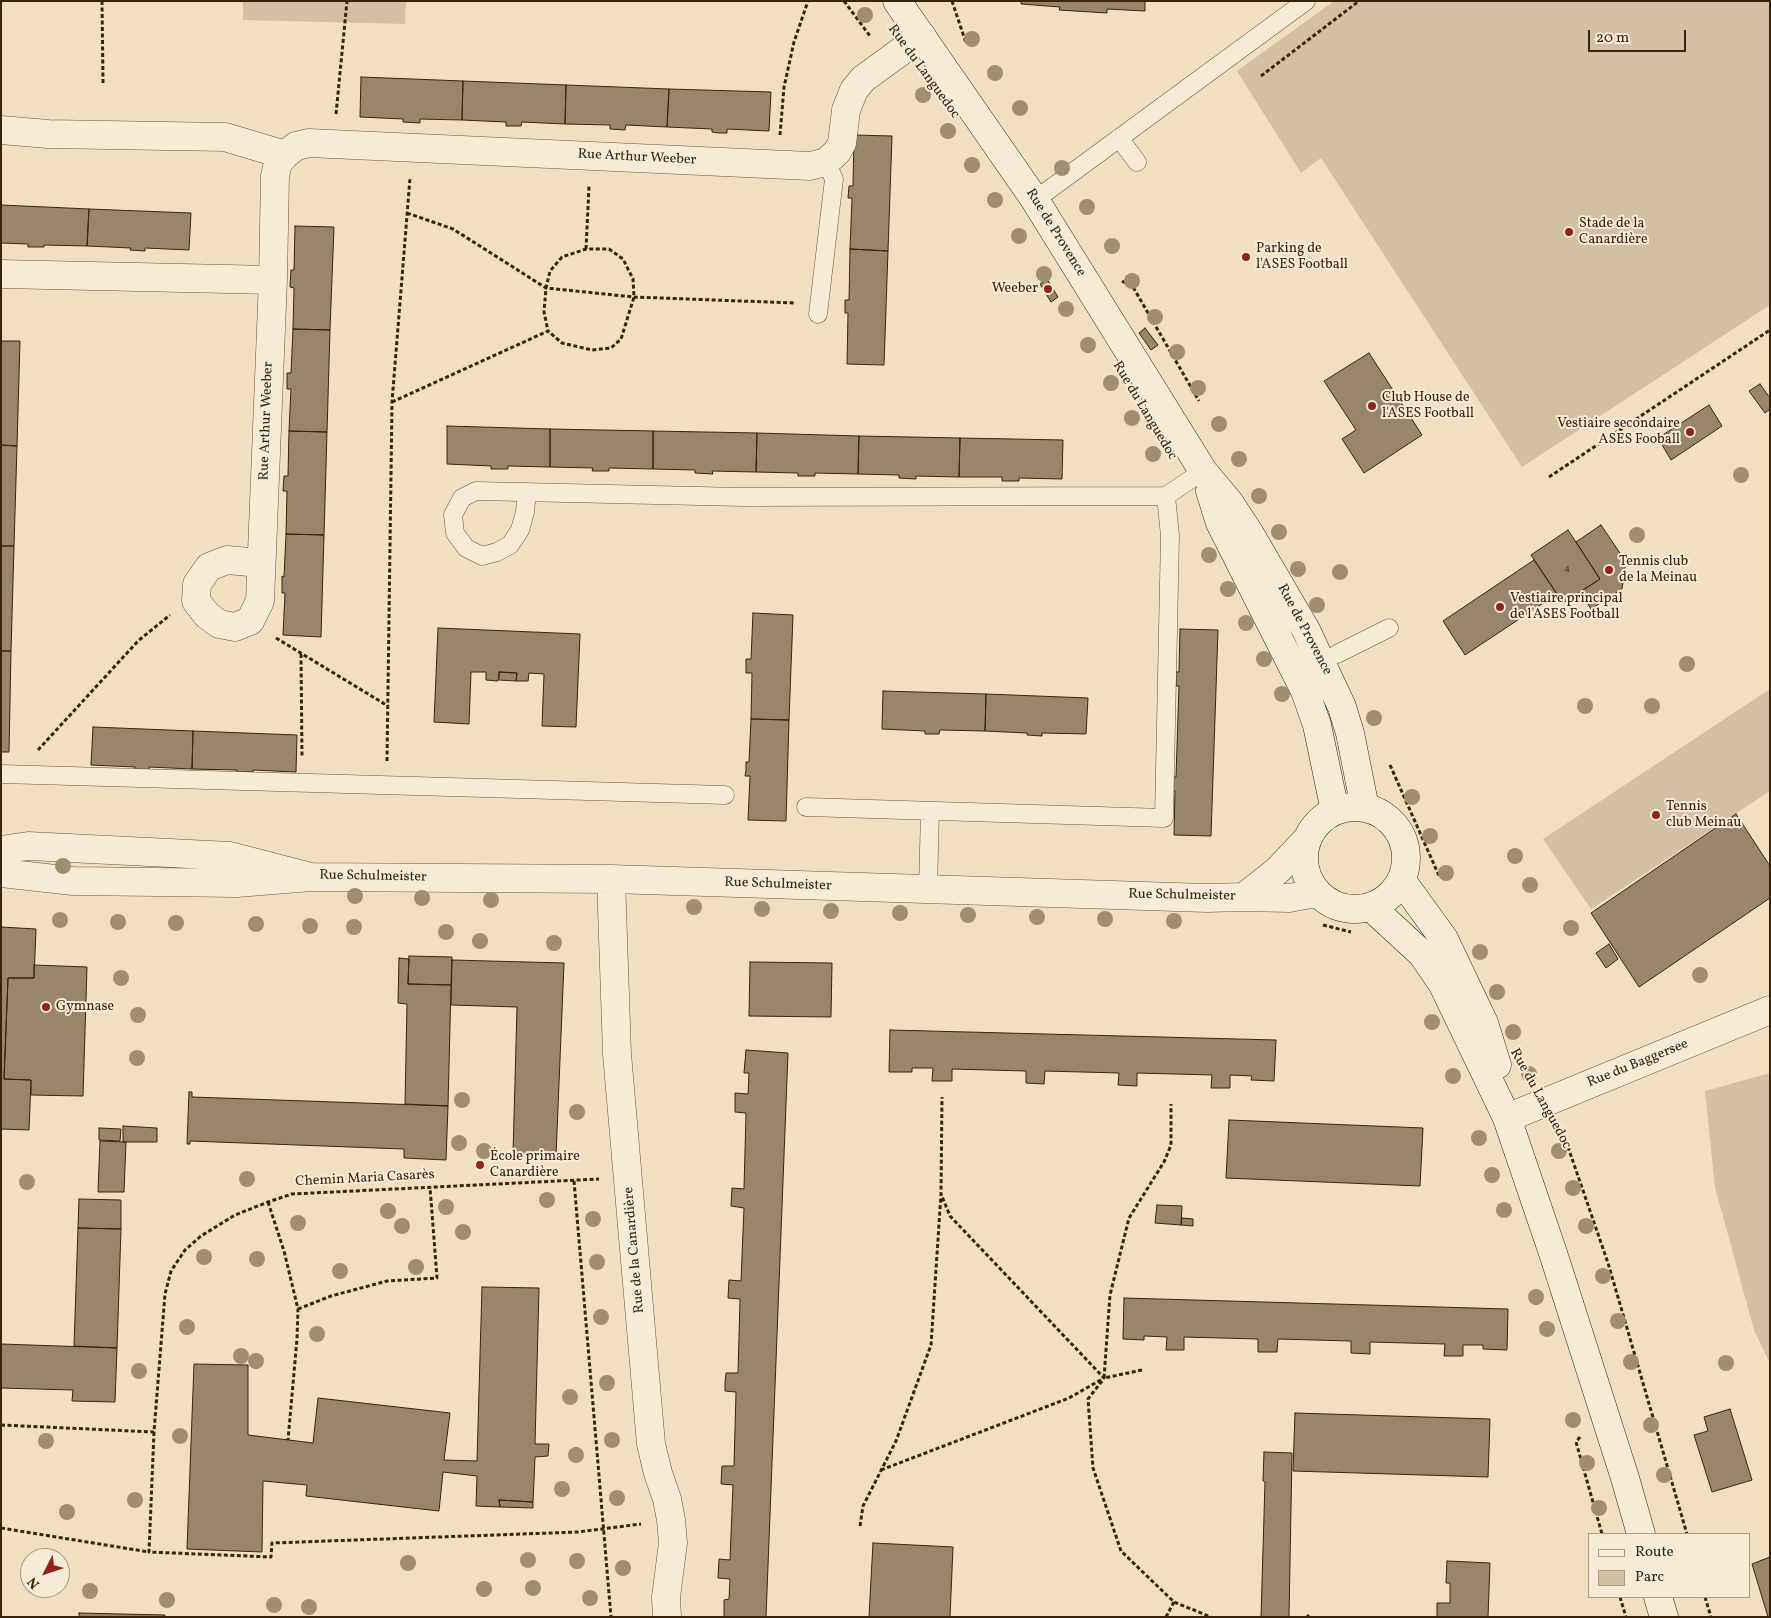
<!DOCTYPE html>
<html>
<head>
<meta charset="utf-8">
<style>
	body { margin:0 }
	#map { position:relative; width:1771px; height:1618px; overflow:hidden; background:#f0e0c0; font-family:Vollkorn,serif }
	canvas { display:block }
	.frame { position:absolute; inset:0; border:2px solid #37240a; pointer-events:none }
	.legend { position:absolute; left:1588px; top:1533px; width:162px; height:65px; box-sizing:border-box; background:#f5ebd6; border:1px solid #a99b84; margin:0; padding:6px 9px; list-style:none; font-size:15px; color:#37240a }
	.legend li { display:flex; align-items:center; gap:10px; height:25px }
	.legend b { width:25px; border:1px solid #a99b84 }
	.north { position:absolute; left:20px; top:1548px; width:50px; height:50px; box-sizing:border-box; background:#f5ebd6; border:1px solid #a99b84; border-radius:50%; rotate:229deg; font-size:14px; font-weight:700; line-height:20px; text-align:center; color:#37240a }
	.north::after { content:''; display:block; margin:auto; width:18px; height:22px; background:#8f2418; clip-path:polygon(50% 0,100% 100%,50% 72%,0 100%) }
	.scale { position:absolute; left:1588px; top:30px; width:98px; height:22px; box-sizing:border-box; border:2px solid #37240a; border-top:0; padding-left:6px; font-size:15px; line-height:18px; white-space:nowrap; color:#37240a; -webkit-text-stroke:4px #f5ebd6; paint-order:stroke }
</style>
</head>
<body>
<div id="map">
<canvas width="1771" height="1618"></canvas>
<div class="frame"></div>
<ul class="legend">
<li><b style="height:6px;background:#f5ebd6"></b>Route</li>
<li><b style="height:14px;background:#d1c0a1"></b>Parc</li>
</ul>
<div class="north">N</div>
<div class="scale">20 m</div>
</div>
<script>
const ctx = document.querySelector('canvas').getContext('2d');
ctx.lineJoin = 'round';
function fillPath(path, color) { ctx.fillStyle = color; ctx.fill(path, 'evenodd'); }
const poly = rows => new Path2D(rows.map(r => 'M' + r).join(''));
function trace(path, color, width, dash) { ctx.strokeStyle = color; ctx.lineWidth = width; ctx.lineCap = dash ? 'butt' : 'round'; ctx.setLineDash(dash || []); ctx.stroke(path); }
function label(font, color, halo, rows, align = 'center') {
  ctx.font = font + ' Vollkorn,serif'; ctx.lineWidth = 4; ctx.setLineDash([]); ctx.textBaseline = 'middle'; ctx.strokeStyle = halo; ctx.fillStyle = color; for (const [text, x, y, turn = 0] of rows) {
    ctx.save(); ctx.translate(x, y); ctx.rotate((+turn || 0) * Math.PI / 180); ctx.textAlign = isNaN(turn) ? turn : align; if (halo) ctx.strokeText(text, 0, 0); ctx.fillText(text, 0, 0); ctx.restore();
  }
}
fillPath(poly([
	[243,1,406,1,405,24,243,20],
	[1334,1,1770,1,1770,305,1522,467,1321,158,1301,173,1237,71],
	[1770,689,1770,791,1591,909,1543,839],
	[1770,1073,1770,1364,1754,1330,1715,1187,1705,1091]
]), '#d1c0a1');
const building = poly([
	[1021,1,1145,1,1145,11,1107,9,1107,13,1059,10,1060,7,1021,4,1021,1],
	[361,77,463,81,462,120,420,119,420,123,403,122,403,119,360,117,361,77],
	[463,81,566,85,565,124,522,122,521,126,506,126,506,122,462,120,463,81],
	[566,85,669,89,667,127,626,125,625,130,610,129,610,125,565,124,566,85],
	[669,89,771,92,769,131,727,129,727,133,719,133,712,132,712,129,667,127,669,89],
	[854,135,892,136,888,251,850,249,852,198,848,198,849,186,853,186,854,135],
	[1,205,89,209,87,246,44,245,44,247,28,247,28,244,1,243,1,205],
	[89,209,191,213,189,250,145,248,145,251,130,250,131,248,87,246,89,209],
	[295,226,334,227,330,330,293,329,294,288,290,287,291,270,294,270,295,226],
	[850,249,888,251,884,365,847,364,848,313,845,313,845,300,849,300,850,249],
	[1047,279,1058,297,1051,302,1040,284,1047,279],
	[1145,328,1158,345,1151,350,1139,333,1145,328],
	[293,329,330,330,327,432,289,431,291,389,287,389,287,373,291,373,293,329],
	[1,341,20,341,17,446,1,445,1,341],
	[1369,353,1422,435,1364,473,1342,439,1356,430,1324,381,1369,353],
	[1760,384,1770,398,1770,409,1765,413,1749,391,1760,384],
	[1709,405,1722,426,1671,460,1658,438,1709,405],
	[447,426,550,429,550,467,508,466,508,469,491,469,491,466,447,464,447,426],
	[550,429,653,431,653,469,609,468,609,471,592,471,593,468,550,467,550,429],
	[289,431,327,432,324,535,286,534,287,491,283,491,284,476,288,476,289,431],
	[653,431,757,433,756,472,712,471,713,474,695,473,695,470,653,469,653,431],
	[757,433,859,436,858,474,815,473,815,476,798,476,798,473,756,472,757,433],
	[859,436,960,438,959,477,916,476,916,479,899,478,899,475,858,474,859,436],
	[960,438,1063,440,1062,479,1019,478,1019,481,1002,481,1002,477,959,477,960,438],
	[1,445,17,446,14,546,1,546,1,445],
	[1601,525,1626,562,1622,589,1591,609,1580,592,1600,579,1576,542,1601,525],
	[1568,530,1600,579,1563,603,1531,555,1568,530],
	[286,534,324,535,321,637,283,635,285,593,282,593,282,576,284,577,286,534],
	[1,546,14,546,11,651,1,651,1,546],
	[1534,560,1557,594,1465,655,1443,621,1534,560],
	[753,613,793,615,789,720,751,719,752,673,746,673,746,659,751,659,753,613],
	[438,628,580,634,576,727,542,726,544,674,529,673,528,681,516,681,517,673,499,672,498,681,486,680,486,672,471,672,469,724,434,722,438,628],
	[1180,629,1218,630,1211,836,1174,835,1175,791,1172,791,1173,777,1176,777,1179,686,1176,686,1176,672,1179,672,1180,629],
	[1,651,11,651,9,752,1,752,1,651],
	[499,672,517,673,516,681,499,680,499,672],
	[883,691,986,694,985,731,940,730,939,734,925,734,925,731,882,729,883,691],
	[986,694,1088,698,1086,734,1042,733,1042,736,1027,735,1027,733,985,731,986,694],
	[751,719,789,720,786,821,748,820,750,776,745,776,746,770,746,762,749,762,751,719],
	[93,727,193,731,192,769,149,767,149,770,135,769,135,767,91,765,93,727],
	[193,731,297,735,296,772,253,770,253,772,237,772,237,770,192,769,193,731],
	[1736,814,1770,866,1770,898,1639,987,1591,913,1736,814],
	[1,927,36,929,34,978,8,978,4,1079,31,1080,29,1130,1,1129,1,927],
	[1609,944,1618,959,1606,968,1596,953,1609,944],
	[409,956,452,957,451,985,408,984,409,956],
	[399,958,409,959,408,984,451,985,448,1106,405,1104,407,1004,398,1003,399,958],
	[452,960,564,963,556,1156,513,1155,517,1007,451,1005,452,960],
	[750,962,832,963,831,1017,749,1016,750,962],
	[34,965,87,967,83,1096,31,1095,31,1080,4,1079,8,978,34,978,34,965],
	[890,1030,1276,1040,1274,1081,1251,1080,1252,1076,1230,1075,1230,1088,1211,1088,1212,1075,1137,1073,1137,1086,1118,1085,1119,1073,1045,1071,1044,1084,1026,1083,1026,1071,952,1069,952,1081,932,1081,933,1068,912,1068,912,1072,889,1072,890,1030],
	[746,1050,788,1053,766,1617,724,1617,724,1600,729,1599,730,1579,718,1578,719,1559,730,1560,733,1485,721,1484,722,1466,734,1466,736,1392,725,1391,725,1383,726,1373,738,1373,740,1299,728,1298,729,1280,741,1281,744,1208,731,1206,732,1188,744,1189,746,1113,735,1112,735,1093,748,1094,749,1073,744,1073,746,1050],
	[189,1092,192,1092,192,1097,448,1106,446,1160,404,1158,404,1149,190,1141,190,1144,187,1144,189,1092],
	[1229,1120,1423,1128,1420,1186,1226,1178,1229,1120],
	[123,1126,157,1128,157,1142,123,1142,123,1126],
	[99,1128,121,1129,120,1141,99,1140,99,1128],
	[100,1141,126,1142,124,1192,98,1192,100,1141],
	[79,1199,121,1200,121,1229,78,1228,79,1199],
	[1157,1205,1182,1206,1181,1225,1155,1223,1157,1205],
	[1182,1218,1193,1219,1193,1226,1181,1225,1182,1218],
	[78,1228,121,1229,117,1348,74,1346,78,1228],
	[482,1287,539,1288,535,1444,549,1444,548,1456,535,1457,533,1502,499,1500,500,1507,476,1506,477,1476,443,1472,439,1511,306,1496,307,1485,263,1481,262,1552,187,1549,194,1364,248,1365,248,1435,313,1443,318,1398,450,1413,444,1460,477,1461,482,1287],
	[1124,1298,1508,1309,1507,1350,1483,1349,1483,1345,1463,1345,1463,1356,1444,1356,1445,1344,1370,1342,1370,1354,1351,1353,1351,1341,1278,1339,1277,1352,1258,1352,1258,1339,1184,1337,1184,1350,1166,1350,1167,1337,1144,1336,1144,1340,1123,1339,1124,1298],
	[1,1344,117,1348,115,1402,72,1401,73,1390,1,1388,1,1344],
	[1730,1409,1752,1480,1712,1492,1694,1435,1708,1431,1704,1417,1730,1409],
	[1295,1413,1490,1419,1488,1477,1293,1471,1295,1413],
	[1264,1452,1292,1453,1289,1617,1261,1617,1265,1482,1263,1481,1264,1452],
	[499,1500,533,1502,533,1508,500,1507,499,1500],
	[873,1543,953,1547,950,1617,869,1617,873,1543],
	[1770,1557,1770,1617,1768,1617,1752,1564,1770,1557],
	[1447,1561,1490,1563,1488,1617,1437,1617,1437,1603,1450,1603,1450,1583,1446,1583,1447,1561],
	[79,1613,165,1615,165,1617,79,1617,79,1613]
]);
fillPath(building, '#978669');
trace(building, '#37240a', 1);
const lane = poly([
	[1119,138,1137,162],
	[1035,200,1306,1],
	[818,314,834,179,826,162],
	[527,492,525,512,520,530,510,545,497,552,482,556,466,548,455,533,453,515,462,498,476,491,743,497,1166,496,1203,471],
	[1337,654,1389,628],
	[1,774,725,795],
	[806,807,1164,818,1170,536,1166,496],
	[928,889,930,811]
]);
const street = poly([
	[1,130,48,134,225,137,285,155],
	[1,274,273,280],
	[261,563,227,560,209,567,197,584,196,601,207,615,219,624,235,627,250,621,260,601,273,280,275,176,278,163,285,155,296,146,309,143,810,166,826,162,837,152,842,143,846,110,854,90,863,79,922,36],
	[1308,838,1277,871,1244,897,1289,898,1317,893],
	[1,850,28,846,230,856,311,877,237,883,73,881,1,873],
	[311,877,611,879,1207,898,1244,897],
	[611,879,617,1054,651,1444,658,1473,667,1499,671,1520,673,1543,666,1597,667,1617],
	[1507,1118,1770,1010]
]);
const secondary = poly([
	[897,1,1035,200,1203,471,1229,502,1250,534,1306,630,1342,707,1350,733,1365,808],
	[1210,491,1220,523,1305,691,1317,725,1335,811],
	'1304 858a51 51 0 1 1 102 0a51 51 0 1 1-102 0Z',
	[1402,881,1444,939,1484,1023,1497,1065],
	[1371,907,1422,954,1442,983,1507,1118,1554,1256,1625,1478,1641,1534],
	[1658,1597,1664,1617]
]);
trace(lane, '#655338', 19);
trace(street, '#655338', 29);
trace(secondary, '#37240a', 29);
trace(poly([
	[102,1,103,83],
	[844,1,870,36],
	[952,1,966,43],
	[1261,76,1359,1],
	[336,114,347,1],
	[780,135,784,87,794,42,808,1],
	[407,213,453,229,546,288,634,297,794,303],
	[586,249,589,186],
	[1122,281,1133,287,1199,401],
	[392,402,548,331,562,343,592,350,611,348,621,339,634,297,633,279,623,259,609,249,586,249,562,257,550,271,546,288,544,312,548,331],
	[1549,477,1770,330],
	[276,638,388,706],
	[301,654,302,757],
	[38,750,138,641,170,615],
	[387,761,392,402,410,178],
	[1390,765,1440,878],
	[1323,925,1351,932],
	[1558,1130,1568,1147,1608,1263,1687,1534],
	[574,1181,611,1617],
	[268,1202,284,1251,298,1309,297,1339,288,1440],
	[298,1309,331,1296,387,1281,437,1278,430,1187],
	[1142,1370,1104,1378,1110,1295,1129,1218,1164,1162,1171,1145,1171,1104],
	[1102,1381,1088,1399,1093,1468,1121,1551,1174,1602,1211,1617],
	[1,1425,154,1432,165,1294,171,1271,185,1250,201,1236,235,1215,268,1202,292,1194,599,1179],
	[154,1432,149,1552,271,1557,272,1543,578,1532,641,1524],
	[1580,1437,1576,1442,1602,1534],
	[881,1470,1069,1398,1104,1378,950,1216,941,1194],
	[860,1526,863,1506,896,1441,931,1345,941,1194,942,1097],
	[1,1528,149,1552],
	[1620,1597,1626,1617],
	[1705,1597,1711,1617],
	[1166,1617,1174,1602],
	[1307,1617,1309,1615]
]), '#37240a', 3, [4, 2.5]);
trace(lane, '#f5ebd6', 18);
trace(street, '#f5ebd6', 28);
trace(secondary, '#f5ebd6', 28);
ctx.fillStyle = '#a08e71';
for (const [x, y] of [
	[865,15],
	[972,39],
	[995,73],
	[923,95],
	[1020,108],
	[948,131],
	[972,165],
	[1062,168],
	[995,200],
	[1087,207],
	[1019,236],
	[1112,246],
	[1044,274],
	[1132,281],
	[1066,309],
	[1155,317],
	[1088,345],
	[1177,352],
	[1111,383],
	[1198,388],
	[1132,418],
	[1219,424],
	[1153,454],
	[1239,459],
	[1741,475],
	[1259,496],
	[1279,532],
	[1637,535],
	[1209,555],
	[1298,569],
	[1340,572],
	[1228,589],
	[1317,605],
	[1246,623],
	[1264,659],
	[1687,664],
	[1282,694],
	[1585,706],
	[1652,706],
	[1374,718],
	[1412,797],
	[1430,836],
	[1515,856],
	[63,866],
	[1446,873],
	[1530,885],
	[355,896],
	[422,898],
	[491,900],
	[694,907],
	[762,909],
	[831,911],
	[900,913],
	[968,915],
	[1037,917],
	[1105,919],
	[60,920],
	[1174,921],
	[118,922],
	[176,923],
	[256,924],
	[310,926],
	[354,927],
	[1571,928],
	[446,932],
	[480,941],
	[554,943],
	[1480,952],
	[1700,975],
	[121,978],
	[1497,992],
	[138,1015],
	[1432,1022],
	[1513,1032],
	[137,1058],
	[1529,1074],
	[1453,1076],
	[462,1100],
	[577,1112],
	[1479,1138],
	[459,1143],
	[484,1151],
	[1559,1151],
	[1492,1175],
	[247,1179],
	[27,1182],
	[1573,1188],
	[547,1200],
	[446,1207],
	[1504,1210],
	[388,1211],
	[593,1219],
	[298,1223],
	[402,1226],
	[1586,1226],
	[463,1232],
	[204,1257],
	[257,1259],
	[597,1262],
	[416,1267],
	[340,1271],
	[1603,1276],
	[1536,1297],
	[601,1317],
	[1618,1321],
	[187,1327],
	[1547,1329],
	[317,1334],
	[241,1356],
	[256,1361],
	[1631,1362],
	[1726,1363],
	[139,1371],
	[607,1383],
	[570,1397],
	[1573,1420],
	[1651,1425],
	[180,1436],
	[612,1440],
	[46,1441],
	[576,1455],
	[1587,1463],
	[1664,1475],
	[562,1489],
	[617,1498],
	[135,1500],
	[1599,1508],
	[67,1512],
	[528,1560],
	[577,1561],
	[408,1563],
	[623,1568],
	[533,1588],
	[484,1589],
	[90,1591],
	[590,1598],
	[167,1600],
	[274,1605],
	[309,1607]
]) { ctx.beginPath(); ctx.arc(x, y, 8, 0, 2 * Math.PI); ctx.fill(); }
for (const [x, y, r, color] of [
	[1569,232,5,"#8f2418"],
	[1246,257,5,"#8f2418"],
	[1048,289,5,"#8f2418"],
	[1372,406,5,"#8f2418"],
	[1690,432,5,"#8f2418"],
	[1609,570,5,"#8f2418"],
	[1500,607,5,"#8f2418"],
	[1656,815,5,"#8f2418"],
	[46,1007,5,"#8f2418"],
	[480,1165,5,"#8f2418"]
]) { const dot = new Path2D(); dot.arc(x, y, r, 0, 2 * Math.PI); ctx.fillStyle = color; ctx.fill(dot); trace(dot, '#f5ebd6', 2); }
label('11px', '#4f3c22', null, [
	["4",1567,569]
]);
label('14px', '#37240a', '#f5ebd6', [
	["Rue du Languedoc",923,72,54],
	["Rue Arthur Weeber",637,158,3],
	["Rue de Provence",1055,233,58],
	["Rue du Languedoc",1144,411,59],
	["Rue Arthur Weeber",267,421,-88],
	["Rue de Provence",1304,630,62],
	["Rue Schulmeister",373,877,1],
	["Rue Schulmeister",778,885,2],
	["Rue Schulmeister",1182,896,1],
	["Rue du Baggersee",1638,1064,-22],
	["Rue du Languedoc",1540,1099,61],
	["Chemin Maria Casarès",365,1179,-3],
	["Rue de la Canardière",635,1250,-95]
]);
label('14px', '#37240a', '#f5ebd6', [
	["Stade de la",1579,224],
	["Canardière",1579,240],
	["Parking de",1256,249],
	["l'ASES Football",1256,265],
	["Weeber",1038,289,"right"],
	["Club House de",1382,398],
	["l'ASES Football",1382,414],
	["Vestiaire secondaire",1680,424,"right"],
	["ASES Fooball",1680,440,"right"],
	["Tennis club",1619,562],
	["de la Meinau",1619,578],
	["Vestiaire principal",1510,599],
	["de l'ASES Football",1510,615],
	["Tennis",1666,807],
	["club Meinau",1666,823],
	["Gymnase",56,1007],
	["École primaire",490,1157],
	["Canardière",490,1173]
], 'left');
</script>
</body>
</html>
